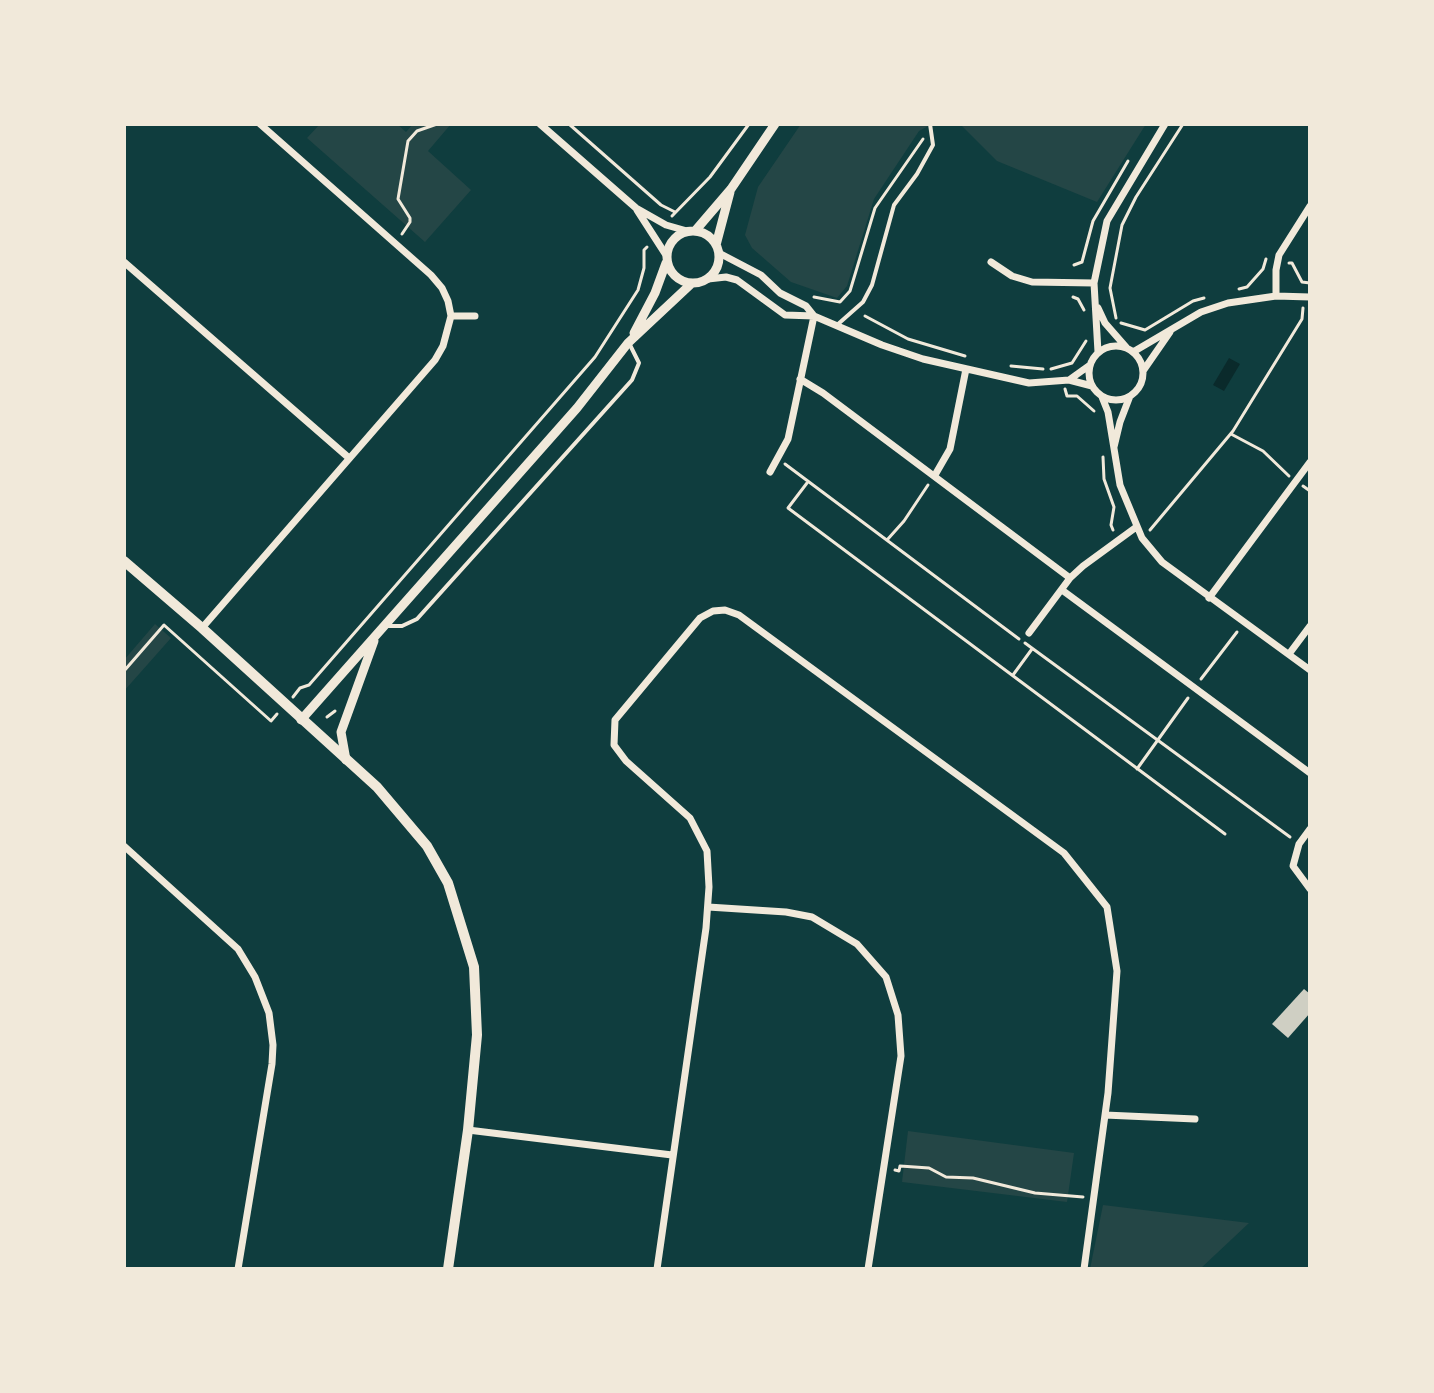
<!DOCTYPE html>
<html>
<head>
<meta charset="utf-8">
<style>
	body { margin:0 }
	#map { position:relative; width:1434px; height:1393px; overflow:hidden; background:#0f3d3e; font-family:Inter,sans-serif }
	canvas { display:block }
	.frame { position:absolute; inset:0; border:126px solid #f1e9da; pointer-events:none }
</style>
</head>
<body>
<div id="map">
<canvas width="1434" height="1393"></canvas>
<div class="frame"></div>
</div>
<script>
const ctx = document.querySelector('canvas').getContext('2d');
ctx.lineJoin = 'round';
function fillPath(path, color) { ctx.fillStyle = color; ctx.fill(path, 'evenodd'); }
const poly = rows => new Path2D(rows.map(r => 'M' + r).join(''));
function trace(path, color, width, dash) { ctx.strokeStyle = color; ctx.lineWidth = width; ctx.lineCap = dash ? 'butt' : 'round'; ctx.setLineDash(dash || []); ctx.stroke(path); }
fillPath(poly([
	[320,124,397,124,406,132,413,124,451,124,428,151,471,190,425,242,307,138],
	[801,124,932,124,919,131,874,199,847,286,837,298,791,282,752,248,745,235,758,187],
	[960,124,1146,124,1097,202,997,161],
	[155,624,171,638,124,691,124,660],
	[908,1131,1074,1153,1067,1202,902,1182],
	[1103,1205,1249,1223,1200,1269,1090,1269]
]), '#244646');
fillPath(poly([
	[1229,358,1240,364,1224,391,1213,385]
]), '#0a2a2b');
fillPath(poly([
	[1304,989,1310,994,1310,1013,1288,1038,1272,1024]
]), '#cfcfc3');
trace(poly([
	[569,124,661,205,675,212],
	[672,216,710,177,749,124],
	[402,234,410,222,410,218,398,199,408,141,417,131,437,124],
	[1289,263,1292,263,1302,282,1310,283],
	[1074,265,1082,262,1093,221,1128,161],
	[1239,289,1247,287,1263,269,1266,259],
	[814,297,840,302,850,291,875,208,923,139],
	[1073,297,1078,299,1084,310],
	[865,316,908,339,965,356],
	[1116,318,1110,288,1122,225,1136,197,1183,124],
	[1121,323,1145,330,1193,301,1204,298],
	[1011,366,1043,369],
	[1051,369,1072,363,1086,341],
	[1065,389,1067,396,1077,396,1094,411],
	[1231,434,1263,451,1289,476],
	[1103,457,1104,479,1114,507,1111,525,1113,530],
	[785,464,1019,639],
	[807,483,788,508,1225,834],
	[1303,486,1310,491],
	[1150,530,1233,431,1302,319,1303,308],
	[887,540,904,521,928,485],
	[1025,643,1290,837],
	[124,671,164,625,271,721,277,714],
	[1013,675,1032,649],
	[1201,679,1237,632],
	[293,697,300,688,309,685,595,357,638,290,644,268,644,250,647,247],
	[327,717,335,711],
	[1137,769,1188,698],
	[895,1170,899,1171,900,1166,929,1168,946,1177,973,1178,1035,1193,1083,1197]
]), '#f1e9da', 3);
trace(poly([
	[837,325,863,302,872,285,894,205,917,174,933,145,930,124],
	[385,626,402,626,417,619,632,380,639,363,630,345]
]), '#f1e9da', 4);
trace(poly([
	[540,124,636,208,666,225,687,231],
	[637,210,666,255],
	[719,253,761,275,780,293,806,306,814,316],
	[124,262,349,458],
	[991,262,1012,276,1032,282,1094,283],
	[708,279,726,277,737,280,785,315,814,316,882,345,923,359,1029,383,1069,380,1092,386],
	[1276,296,1276,270,1279,255,1310,206],
	[1098,308,1105,323,1126,347],
	[451,316,475,316],
	'1089 373a27 27 0 1 1 54 0a27 27 0 1 1-54 0Z',
	[1098,352,1094,283,1107,221,1165,124],
	[1133,352,1201,312,1228,303,1276,296,1310,297],
	[1143,371,1170,332],
	[800,379,823,393,1070,578],
	[1069,380,1090,365],
	[1102,397,1108,412,1120,485,1142,538,1162,562,1310,670],
	[1114,447,1120,422,1130,396],
	[770,472,788,439,814,316],
	[935,475,950,449,966,369],
	[1062,590,1310,773],
	[1209,598,1310,462],
	[202,628,435,360,443,346,451,316,448,301,442,288,431,275,260,124],
	[1029,633,1070,578,1083,566,1135,528],
	[1289,654,1310,626],
	[1310,829,1299,844,1293,866,1310,889],
	[124,846,238,949,255,977,269,1013,273,1045,272,1064,238,1269],
	[708,907,786,912,812,917,857,944,886,977,898,1015,901,1056,868,1269],
	[1105,1115,1195,1119],
	[468,1130,672,1155],
	[657,1269,706,928,709,887,707,851,690,818,626,761,614,745,615,720,700,618,713,611,725,610,739,615,769,637,1064,853,1107,907,1117,971,1108,1093,1084,1269]
]), '#f1e9da', 7);
trace(poly([
	'667 257a26 26 0 1 1 52 0a26 26 0 1 1-52 0Z',
	[695,231,731,189,775,124],
	[716,245,730,192],
	[634,333,655,293,666,263],
	[301,720,577,408,628,343,691,284],
	[346,760,341,732,374,641]
]), '#f1e9da', 9);
trace(poly([
	[124,561,202,628,377,787,427,846,448,883,474,967,477,1035,468,1130,448,1269]
]), '#f1e9da', 10);
</script>
</body>
</html>
